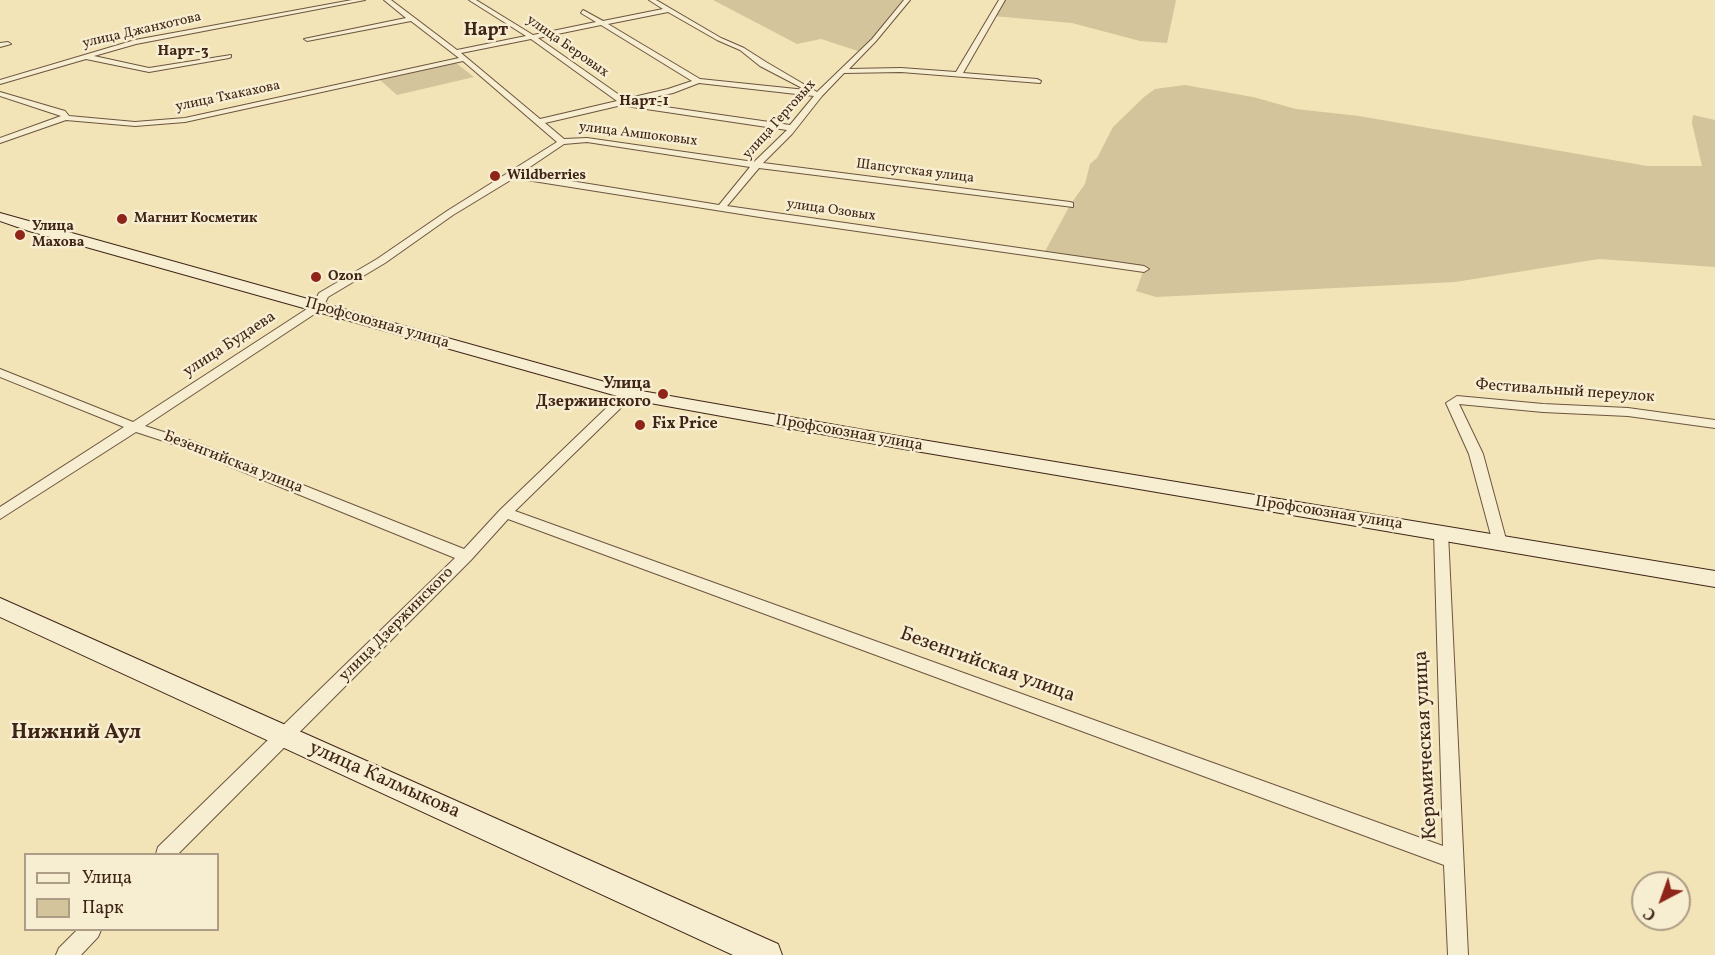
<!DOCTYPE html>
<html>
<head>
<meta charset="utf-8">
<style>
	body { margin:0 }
	#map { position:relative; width:1715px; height:955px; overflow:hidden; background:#f2e4b6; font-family:Vollkorn,serif }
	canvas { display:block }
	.legend { position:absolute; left:24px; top:853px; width:195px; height:78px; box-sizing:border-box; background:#f7edd0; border:2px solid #ad9d86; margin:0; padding:8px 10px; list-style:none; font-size:18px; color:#3f2518 }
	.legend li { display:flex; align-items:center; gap:12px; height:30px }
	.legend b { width:30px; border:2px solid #ad9d86 }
	.north { position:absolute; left:1631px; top:871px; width:60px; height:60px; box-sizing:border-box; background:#f7edd0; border:2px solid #ad9d86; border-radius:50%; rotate:221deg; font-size:16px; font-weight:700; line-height:24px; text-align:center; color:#3f2518 }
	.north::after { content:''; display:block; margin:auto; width:21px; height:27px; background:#8f2418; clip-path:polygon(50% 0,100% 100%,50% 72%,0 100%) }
</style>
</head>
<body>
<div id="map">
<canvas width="1715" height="955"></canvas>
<ul class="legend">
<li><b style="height:8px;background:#f7edd0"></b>Улица</li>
<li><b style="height:16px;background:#d4c49b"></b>Парк</li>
</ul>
<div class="north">С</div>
</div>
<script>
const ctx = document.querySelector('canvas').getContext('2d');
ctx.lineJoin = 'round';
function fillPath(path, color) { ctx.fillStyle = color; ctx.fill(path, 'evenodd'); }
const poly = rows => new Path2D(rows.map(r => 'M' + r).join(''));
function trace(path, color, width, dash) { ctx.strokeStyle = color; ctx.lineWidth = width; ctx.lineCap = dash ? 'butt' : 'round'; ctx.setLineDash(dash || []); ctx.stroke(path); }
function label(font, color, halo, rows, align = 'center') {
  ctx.font = font + ' Vollkorn,serif'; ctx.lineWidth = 5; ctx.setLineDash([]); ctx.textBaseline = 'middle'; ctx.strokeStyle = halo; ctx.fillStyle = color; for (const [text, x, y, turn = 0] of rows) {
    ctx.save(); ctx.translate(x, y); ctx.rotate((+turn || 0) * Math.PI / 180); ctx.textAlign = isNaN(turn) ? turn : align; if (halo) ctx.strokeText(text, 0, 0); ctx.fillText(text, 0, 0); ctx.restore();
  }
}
fillPath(poly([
	[713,0,907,0,861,52,821,39,797,44],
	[1002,0,1176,0,1167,43,1140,41,1072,23,993,16],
	[456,63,474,77,397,95,380,80],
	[1185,85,1253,97,1296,109,1359,116,1647,166,1702,166,1692,123,1693,115,1715,120,1715,267,1599,259,1455,282,1156,297,1136,291,1144,269,1043,255,1070,205,1085,184,1090,164,1097,158,1113,127,1144,97,1155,89]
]), '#d4c49b');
const street = poly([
	[352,0,365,0,136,44,94,56,149,68,231,55,231,57,229,58,149,72,86,59,0,84,0,80,135,40,352,0],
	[384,0,391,0,457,50,526,36,469,0,476,0,533,35,596,22,581,13,583,10,603,21,663,9,649,0,656,0,721,38,744,48,766,62,817,92,872,39,904,0,910,0,876,41,849,69,901,68,956,72,999,0,1005,0,963,73,1037,79,1041,81,1040,83,901,72,844,73,822,96,792,134,763,163,1070,202,1073,203,1073,207,759,168,727,206,1144,266,1149,269,1144,272,766,218,514,178,453,215,385,263,328,297,322,309,145,426,192,441,464,549,500,510,624,391,632,391,634,394,632,397,515,511,1443,846,1434,533,1436,529,1441,528,1446,529,1448,533,1468,955,1448,955,1444,865,508,519,471,560,178,854,156,854,158,847,455,558,182,447,136,432,0,519,0,507,124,427,0,377,0,369,133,422,313,305,319,293,377,259,447,211,557,142,463,61,185,122,135,126,66,120,0,143,0,138,61,116,0,96,0,92,65,111,69,116,135,122,185,118,459,58,411,21,307,41,304,39,406,18,384,0],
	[668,12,717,40,740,50,760,66,806,90,700,79,608,24,668,12],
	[601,25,692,81,668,89,625,99,538,38,601,25],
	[531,39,617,101,540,119,461,53,531,39],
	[699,83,814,96,790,125,631,102,673,93,699,83],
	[622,105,626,106,787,130,754,162,587,138,564,139,545,123,622,105],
	[587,142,750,167,719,205,521,173,564,144,587,142],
	[0,43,8,42,11,44,0,47,0,43],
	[1457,396,1543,404,1628,408,1715,420,1715,428,1628,416,1543,412,1459,404,1483,454,1507,543,1505,547,1500,548,1495,547,1493,543,1469,454,1446,403,1457,396],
	[77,930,101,930,98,937,81,955,56,955,59,948,77,930]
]);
const secondary = poly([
	[0,213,630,389,898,436,1715,571,1715,587,898,448,628,399,29,231,0,221,0,213],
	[0,598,778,944,782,955,733,955,0,617,0,598]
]);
trace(street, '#6c5540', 2);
trace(secondary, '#3f2518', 2);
fillPath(street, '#f7edd0');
fillPath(secondary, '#f7edd0');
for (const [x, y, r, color] of [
	[495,176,6,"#8f2418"],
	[122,219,6,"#8f2418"],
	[20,235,6,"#8f2418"],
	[316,277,6,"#8f2418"],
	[663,394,6,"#8f2418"],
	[640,425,6,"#8f2418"]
]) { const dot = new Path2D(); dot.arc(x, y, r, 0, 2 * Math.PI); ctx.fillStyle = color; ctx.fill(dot); trace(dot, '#f7edd0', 2); }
label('14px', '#3f2518', '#f7edd0', [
	["улица Джанхотова",142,31,-13],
	["улица Беровых",567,47,35],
	["улица Тхакахова",228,97,-12],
	["улица Герговых",780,120,-48],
	["улица Амшоковых",638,135,7],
	["Шапсугская улица",915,172,7],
	["улица Озовых",831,211,8]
]);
label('bold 14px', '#3f2518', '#f7edd0', [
	["Wildberries",507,176],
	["Магнит Косметик",134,219],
	["Улица",32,227],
	["Махова",32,243],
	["Ozon",328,277]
], 'left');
label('bold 15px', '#3f2518', '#f7edd0', [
	["Нарт-3",183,52],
	["Нарт-1",644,102]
]);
label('16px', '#3f2518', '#f7edd0', [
	["Профсоюзная улица",377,324,16],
	["улица Будаева",230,345,-33],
	["Фестивальный переулок",1565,392,4],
	["Профсоюзная улица",849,434,10],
	["Безенгийская улица",233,463,21],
	["Профсоюзная улица",1329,514,9],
	["улица Дзержинского",397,625,-45]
]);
label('bold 16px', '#3f2518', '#f7edd0', [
	["Улица",651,385],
	["Дзержинского",651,403],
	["Fix Price",652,425,"left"]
], 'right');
label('bold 18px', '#3f2518', '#f7edd0', [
	["Нарт",486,32]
]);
label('20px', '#3f2518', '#f7edd0', [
	["Безенгийская улица",987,666,20],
	["Керамическая улица",1427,745,-93],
	["улица Калмыкова",384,781,24]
]);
label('bold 21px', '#3f2518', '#f7edd0', [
	["Нижний Аул",76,734]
]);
</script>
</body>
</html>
